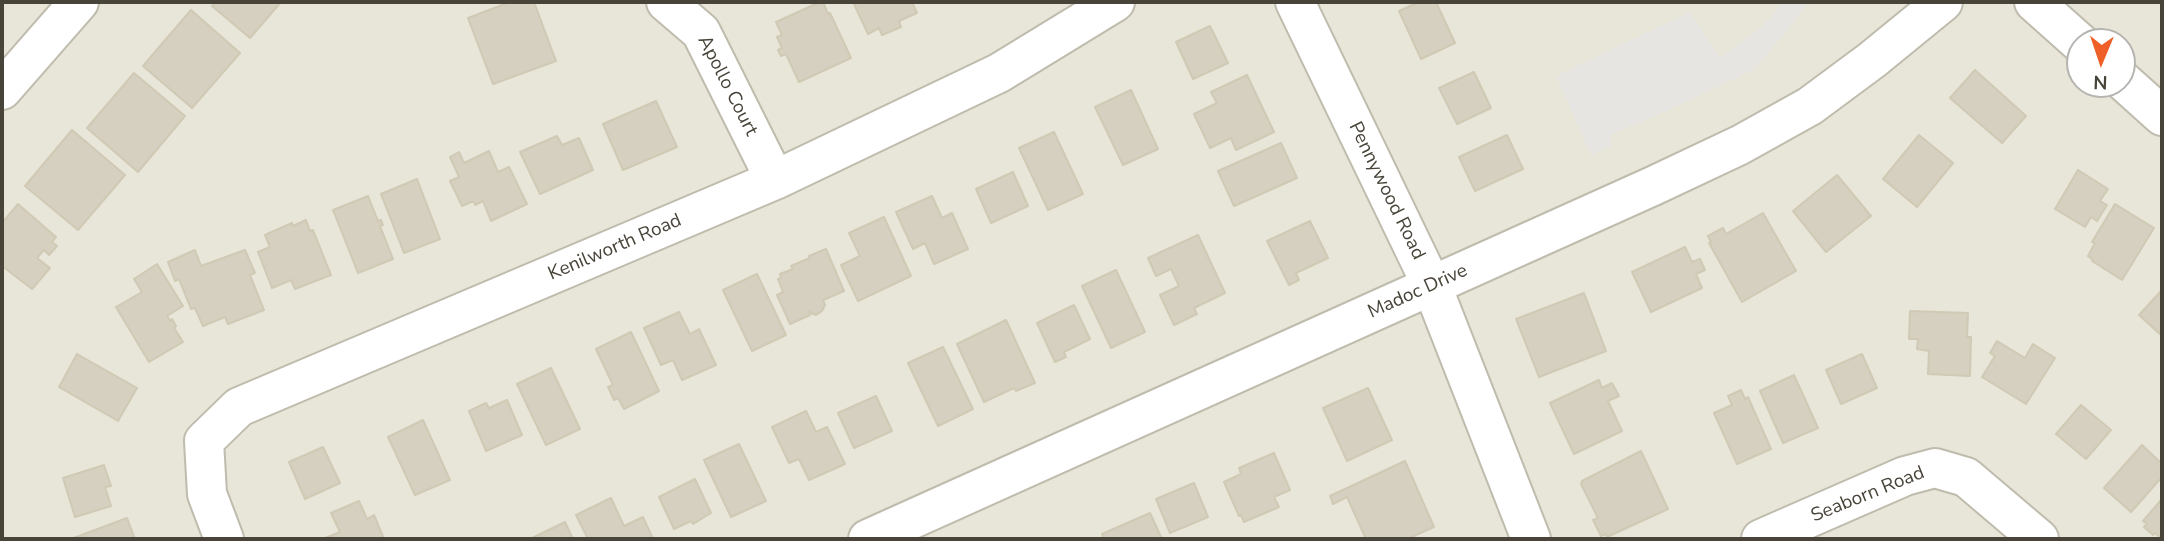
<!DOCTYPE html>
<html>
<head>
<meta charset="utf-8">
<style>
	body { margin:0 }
	#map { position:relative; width:2164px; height:541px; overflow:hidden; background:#f4f3ea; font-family:"Nunito Sans",sans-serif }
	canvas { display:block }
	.frame { position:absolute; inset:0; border:4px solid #484439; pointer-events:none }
	.north { position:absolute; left:2066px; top:28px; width:70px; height:70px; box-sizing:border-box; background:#fff; border:2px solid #b6b4b0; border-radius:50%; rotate:182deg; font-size:19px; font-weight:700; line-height:28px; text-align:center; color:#484439 }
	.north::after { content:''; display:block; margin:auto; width:24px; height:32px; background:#ee6028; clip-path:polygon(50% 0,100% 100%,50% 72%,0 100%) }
</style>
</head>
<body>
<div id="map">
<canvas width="2164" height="541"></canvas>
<div class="frame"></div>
<div class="north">N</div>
</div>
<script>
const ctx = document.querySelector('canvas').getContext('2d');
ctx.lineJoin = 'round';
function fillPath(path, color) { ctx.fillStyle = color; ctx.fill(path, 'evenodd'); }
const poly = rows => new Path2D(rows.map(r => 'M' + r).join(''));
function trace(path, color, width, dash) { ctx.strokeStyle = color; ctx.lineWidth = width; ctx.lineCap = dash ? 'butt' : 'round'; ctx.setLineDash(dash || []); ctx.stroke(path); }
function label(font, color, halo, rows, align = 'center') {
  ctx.font = font + ' "Nunito Sans",sans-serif'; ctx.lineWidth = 6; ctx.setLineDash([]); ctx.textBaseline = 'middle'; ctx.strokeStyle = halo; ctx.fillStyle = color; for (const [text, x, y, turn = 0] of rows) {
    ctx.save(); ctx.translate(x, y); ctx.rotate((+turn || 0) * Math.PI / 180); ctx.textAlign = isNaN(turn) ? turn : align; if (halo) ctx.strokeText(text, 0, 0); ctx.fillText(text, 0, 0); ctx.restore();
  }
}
fillPath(poly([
	[2,2,2162,2,2162,539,2,539],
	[2080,42,2122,42,2122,84,2080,84]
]), '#e8e5d9');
fillPath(poly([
	[1783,2,1810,2,1755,69,1651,118,1609,135,1612,145,1591,155,1556,76,1690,12,1720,58,1763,26]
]), '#e6e5e1');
const building = poly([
	[215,2,281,2,250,38,212,6,215,2],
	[510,2,534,2,556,61,493,84,468,18,510,2],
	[820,2,823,2,828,14,830,13,851,58,799,82,786,54,781,56,778,50,782,48,777,37,782,35,776,22,820,2],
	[858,2,912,2,917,13,899,21,901,27,882,35,879,28,868,34,854,4,858,2],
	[1419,2,1436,2,1455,43,1421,59,1399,11,1419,2],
	[191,10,240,53,192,108,143,66,191,10],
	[1210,26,1228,63,1193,79,1176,42,1210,26],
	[1975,70,2026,116,2002,143,1950,98,1975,70],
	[1474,72,1491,108,1457,124,1439,88,1474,72],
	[134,73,185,116,138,172,87,128,134,73],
	[1247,75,1274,132,1236,150,1231,138,1210,148,1194,114,1217,103,1211,92,1247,75],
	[1131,90,1158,149,1123,165,1095,107,1131,90],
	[656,101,677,147,623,170,603,124,656,101],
	[72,130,125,175,78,230,25,186,72,130],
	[1054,132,1083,194,1048,210,1019,148,1054,132],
	[1507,135,1523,169,1475,191,1459,157,1507,135],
	[1919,135,1953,163,1917,207,1883,179,1919,135],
	[557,136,562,145,579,138,593,170,540,194,520,152,557,136],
	[1281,143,1297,178,1234,206,1218,171,1281,143],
	[489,151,498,172,509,167,527,204,491,221,483,201,475,205,474,202,471,202,462,206,450,181,459,177,450,157,459,152,464,163,489,151],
	[2078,170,2108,189,2100,201,2107,205,2097,221,2091,217,2085,227,2055,209,2078,170],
	[1013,172,1028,206,991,223,976,189,1013,172],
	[1837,175,1871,216,1826,252,1793,211,1837,175],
	[417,179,440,239,404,253,381,194,417,179],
	[368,196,378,221,381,220,383,225,380,226,393,259,358,273,333,210,368,196],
	[932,196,942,218,952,213,968,249,934,264,925,243,913,249,896,212,932,196],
	[18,204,56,237,52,242,57,246,49,255,44,250,37,258,50,268,32,289,2,266,2,223,18,204],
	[2115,204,2154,228,2122,280,2092,261,2093,260,2088,256,2095,243,2092,242,2115,204],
	[1763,213,1796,271,1742,302,1709,243,1711,242,1708,236,1723,228,1726,234,1763,213],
	[884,217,911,276,858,301,841,265,860,256,849,233,884,217],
	[306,220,310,231,313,230,331,275,295,289,291,280,272,288,258,252,270,247,265,235,292,223,293,226,306,220],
	[1310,221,1328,258,1296,273,1299,280,1289,285,1267,241,1310,221],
	[1198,235,1225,293,1194,308,1197,314,1174,325,1160,295,1179,286,1171,269,1156,276,1148,258,1198,235],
	[1685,247,1692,262,1700,259,1705,270,1696,274,1702,288,1651,312,1632,272,1685,247],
	[826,249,844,291,823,300,825,305,822,311,816,315,809,312,810,315,790,324,777,295,783,292,778,279,781,278,780,274,793,269,791,266,810,258,809,256,826,249],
	[195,250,201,266,245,250,255,273,250,275,264,310,228,324,225,317,203,326,195,308,191,309,179,279,175,281,168,262,195,250],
	[157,264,183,306,167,316,170,321,172,319,176,326,174,328,183,342,149,362,116,307,142,292,134,279,157,264],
	[1116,270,1145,332,1111,348,1082,286,1116,270],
	[757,274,786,335,752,351,723,290,757,274],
	[2162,290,2162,336,2139,315,2162,290],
	[1584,293,1606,351,1539,377,1516,319,1584,293],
	[1074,305,1090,339,1064,352,1066,357,1055,362,1037,323,1074,305],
	[1910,311,1968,313,1967,337,1971,337,1970,376,1928,374,1929,351,1917,349,1918,339,1909,339,1910,311],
	[679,312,690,334,699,329,716,365,682,380,673,360,661,365,644,328,679,312],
	[1006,320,1035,383,1016,391,1014,388,984,402,957,344,1006,320],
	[631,332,659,391,624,409,618,398,614,400,608,387,613,385,596,349,631,332],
	[1997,341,2025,358,2033,344,2055,358,2026,404,1982,377,1995,356,1990,353,1997,341],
	[943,347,973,409,938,426,908,363,943,347],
	[77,354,137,388,118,421,59,387,77,354],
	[1862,354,1877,388,1841,404,1826,370,1862,354],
	[551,368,580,429,546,445,517,384,551,368],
	[1794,375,1818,428,1783,443,1760,391,1794,375],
	[1599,380,1602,388,1612,383,1619,396,1608,401,1622,431,1574,454,1550,403,1599,380],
	[1368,388,1392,440,1347,461,1323,408,1368,388],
	[1741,390,1745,399,1748,397,1771,449,1737,464,1714,413,1732,405,1728,396,1741,390],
	[876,396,892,431,854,448,838,413,876,396],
	[507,400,522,435,486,451,469,411,486,403,489,408,507,400],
	[2081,405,2111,430,2086,459,2056,434,2081,405],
	[806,411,816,432,827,427,845,464,809,480,799,459,789,463,772,427,806,411],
	[423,420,450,480,415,495,388,437,423,420],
	[739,444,766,501,731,517,704,460,739,444],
	[2142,445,2162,464,2162,477,2131,512,2104,488,2142,445],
	[323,447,340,483,305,499,289,462,323,447],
	[1641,451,1668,509,1607,537,1606,534,1601,536,1593,520,1598,518,1581,484,1582,481,1641,451],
	[1274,453,1290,490,1274,497,1279,507,1244,522,1241,515,1239,516,1224,482,1241,474,1239,468,1274,453],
	[1405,461,1434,527,1407,539,1366,539,1347,497,1333,504,1330,496,1405,461],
	[104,465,111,486,105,487,111,506,75,517,63,478,104,465],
	[695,479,711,513,693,524,691,521,674,529,659,497,695,479],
	[1194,483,1208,517,1170,533,1156,499,1194,483],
	[611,498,624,526,643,517,653,539,588,539,576,515,611,498],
	[2162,499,2162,539,2155,533,2153,535,2144,527,2147,524,2143,521,2162,499],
	[359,501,367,519,374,515,384,539,323,539,340,532,331,513,359,501],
	[1150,513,1162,539,1104,539,1102,534,1150,513],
	[127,518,135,539,71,539,127,518],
	[565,522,573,539,530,539,565,522]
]);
fillPath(building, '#d5d0c0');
trace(building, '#d0c9b4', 2);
const minor = poly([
	[666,2,701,32,775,180],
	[1295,2,1432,286,1531,539],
	[2034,2,2080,43],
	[2122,80,2162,116],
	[2,90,79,2],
	[224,539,207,494,204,441,239,407,775,180,999,73,1115,2],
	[868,539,1653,186,1740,145,1810,106,1872,60,1943,2],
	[1761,539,1905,476,1935,468,1966,477,2039,539]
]);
trace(minor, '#bfbcad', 42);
trace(minor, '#fff', 38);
label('19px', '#484439', '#fff', [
	["Apollo Court",727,86,63],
	["Pennywood Road",1386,191,64],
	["Kenilworth Road",615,248,-23],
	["Madoc Drive",1418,292,-24],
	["Seaborn Road",1868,495,-22]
]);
</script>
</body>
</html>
